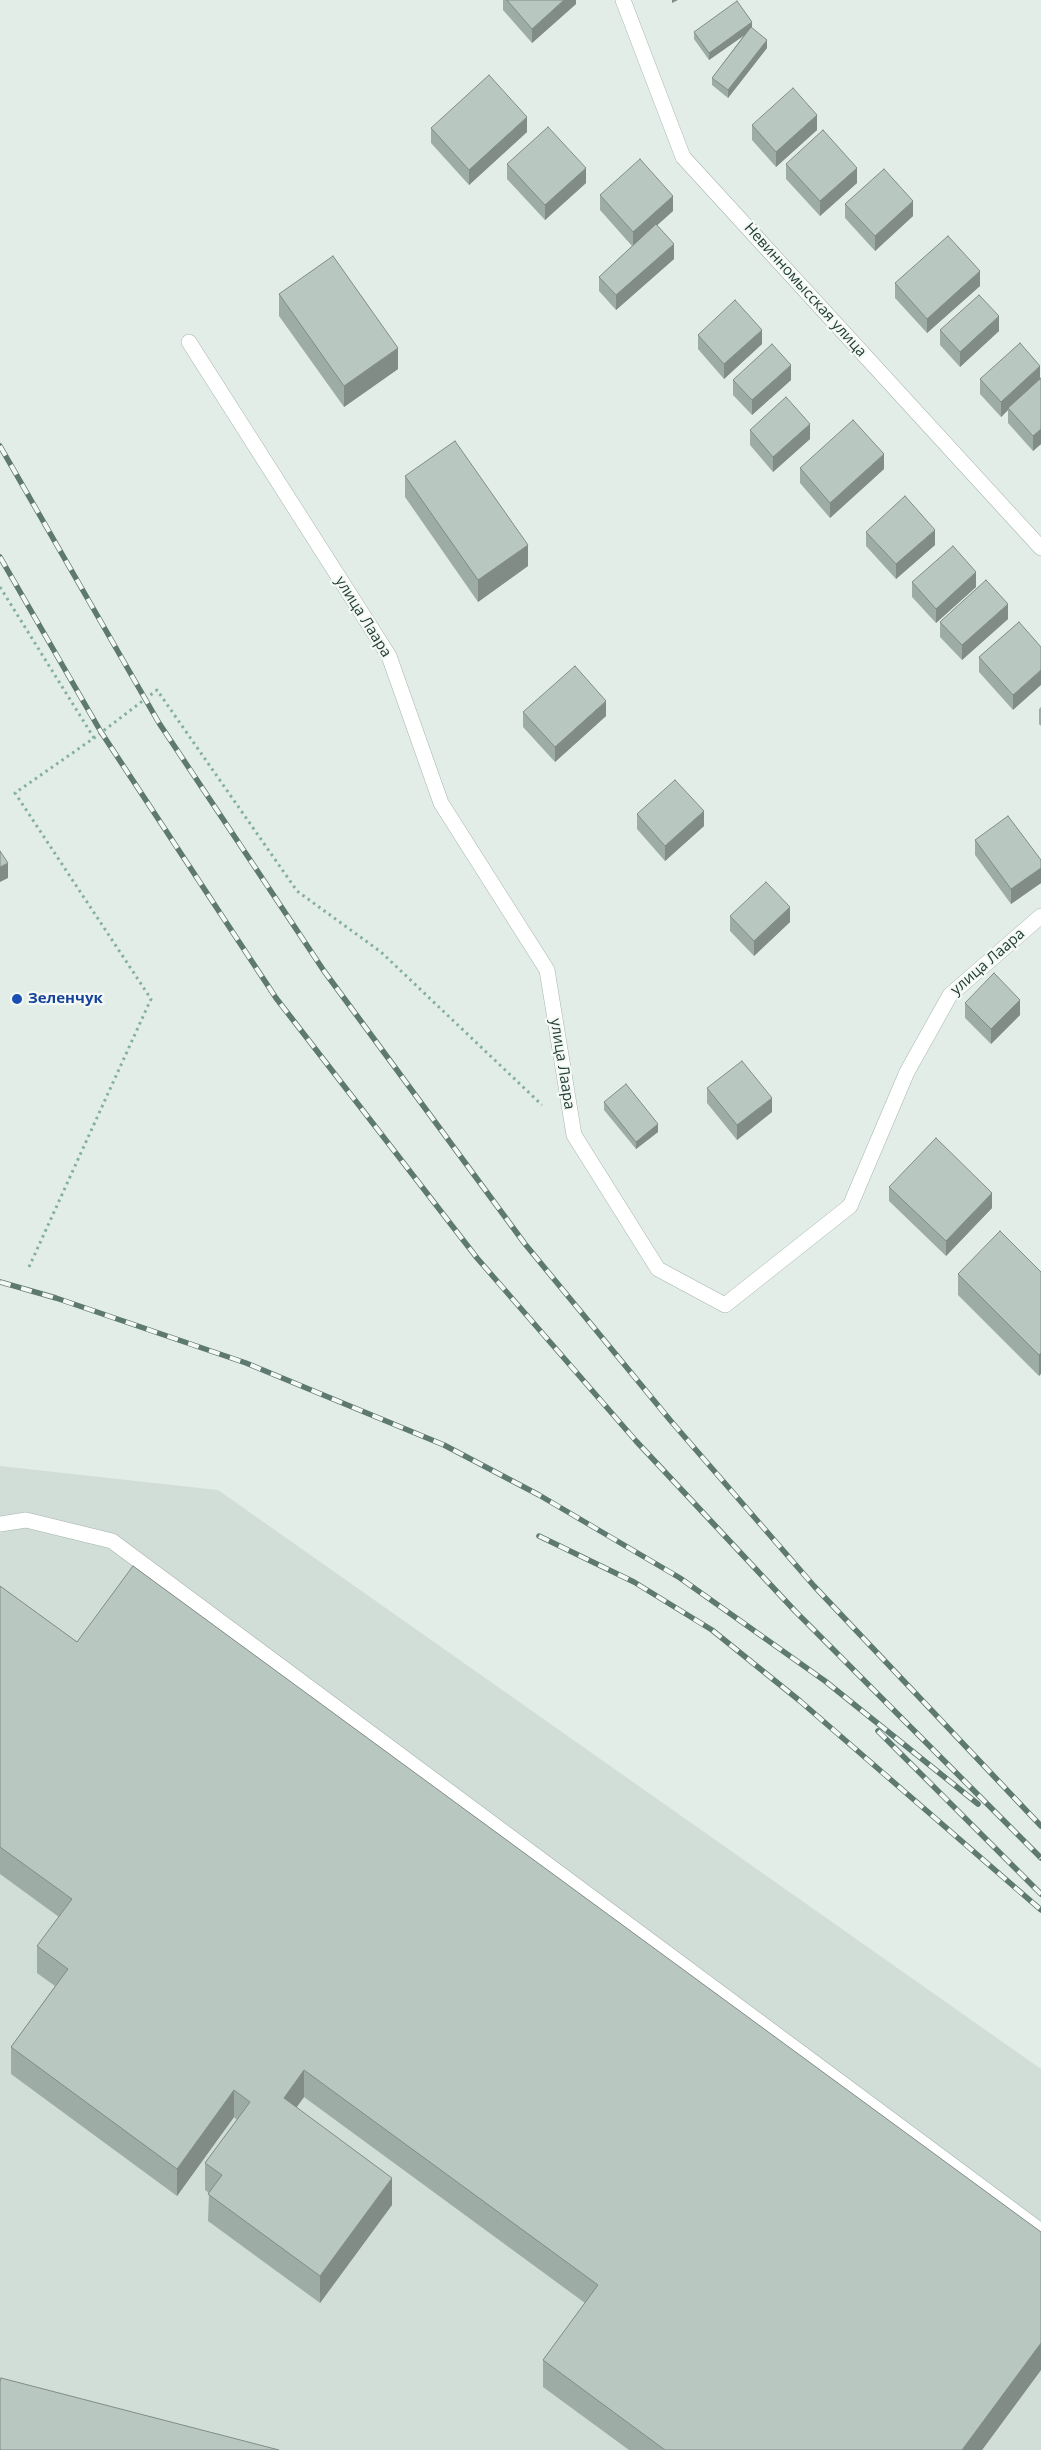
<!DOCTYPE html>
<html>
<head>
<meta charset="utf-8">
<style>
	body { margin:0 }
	canvas { display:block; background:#e3ede8 }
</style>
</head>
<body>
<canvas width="1041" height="2450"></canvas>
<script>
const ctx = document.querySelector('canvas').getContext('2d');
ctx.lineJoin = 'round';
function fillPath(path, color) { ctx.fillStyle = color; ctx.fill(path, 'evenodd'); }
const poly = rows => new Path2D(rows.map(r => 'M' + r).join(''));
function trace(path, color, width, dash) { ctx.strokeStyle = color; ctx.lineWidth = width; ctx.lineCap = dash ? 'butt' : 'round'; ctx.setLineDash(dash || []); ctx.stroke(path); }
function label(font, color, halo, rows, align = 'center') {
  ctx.font = font + ' "Open Sans",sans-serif'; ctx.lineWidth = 4.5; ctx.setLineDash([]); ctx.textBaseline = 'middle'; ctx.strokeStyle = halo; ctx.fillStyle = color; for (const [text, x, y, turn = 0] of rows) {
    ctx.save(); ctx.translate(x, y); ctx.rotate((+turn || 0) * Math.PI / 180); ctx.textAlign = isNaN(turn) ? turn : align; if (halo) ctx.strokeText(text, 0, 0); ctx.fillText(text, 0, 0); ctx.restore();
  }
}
fillPath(poly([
	[0,1466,218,1490,1041,2069,1041,2450,0,2450]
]), '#d1ddd7');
const lane = poly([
	[0,1524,26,1520,112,1541,1041,2231]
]);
const street = poly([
	[623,0,683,157,1041,548],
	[189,342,389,656,441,803,547,970,574,1135,658,1269,725,1305,850,1206,907,1072,950,995,1041,916]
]);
trace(lane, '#a6b5af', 16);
trace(street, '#a6b5af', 16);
trace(poly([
	[0,587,94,738],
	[29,1267,151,999,15,793,94,738,157,690,297,891,381,952,542,1105]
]), '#84b0a0', 3, [2.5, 4]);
trace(lane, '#fff', 15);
trace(street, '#fff', 15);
const rail = poly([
	[0,446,159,723,324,971,525,1244,670,1420,814,1586,1041,1826],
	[0,557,101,732,276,998,477,1258,636,1441,795,1611,1041,1858],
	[0,1282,56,1298,246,1363,444,1445,539,1495,680,1578,825,1681,978,1804],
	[539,1536,634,1582,712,1630,800,1701,1041,1910],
	[878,1731,1041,1894]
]);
trace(rail, '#5d7970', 5.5);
trace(rail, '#f4f9f6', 4, [11]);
fillPath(poly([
	[503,0,576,0,576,4,532,43,503,10],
	[752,28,767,48,728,98,712,85,712,78,744,35,709,60,694,39,694,32],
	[752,125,817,130,776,167,752,140],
	[431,128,527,132,469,185,431,143],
	[507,164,586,183,545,220,507,179],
	[786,164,857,183,820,216,786,179],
	[600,195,673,211,657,225,674,259,616,310,599,291,599,277,632,246,600,210],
	[845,204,913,216,875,251,845,218],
	[895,283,980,286,927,333,895,298],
	[279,294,398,369,344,407,279,316],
	[940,330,999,331,960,367,940,345],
	[698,335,762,344,724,379,698,349],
	[1041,378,1041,444,1033,451,1008,423,1008,410,1001,417,980,394,980,379],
	[733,380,791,380,752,415,733,395],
	[750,430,810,439,773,472,750,445],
	[800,468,884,469,830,518,800,483],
	[405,476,528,566,478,602,405,497],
	[866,532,935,545,896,579,866,546],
	[912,582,976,587,936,623,912,597],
	[1008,619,962,660,940,637,940,622],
	[1019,622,1013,710,979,672,979,657],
	[1041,707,1041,726,1039,724,1039,709],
	[523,712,606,716,555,762,523,727],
	[637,814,704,826,665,861,637,829],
	[975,840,1041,860,1041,883,1011,904,975,855],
	[730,916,790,922,754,956,730,931],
	[965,1003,1020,1015,991,1044,965,1018],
	[707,1088,772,1112,737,1140,707,1103],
	[604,1102,658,1132,636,1149,604,1110],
	[889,1187,992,1208,946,1256,889,1201],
	[1041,1272,1039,1376,958,1295,958,1274],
	[0,1586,77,1642,1041,2232,1041,2370,982,2450,629,2450,543,2387,543,2360,585,2303,304,2097,296,2107,392,2205,320,2303,208,2221,209,2193,205,2190,205,2163,237,2120,234,2117,177,2196,11,2074,11,2047,55,1986,37,1973,37,1946,59,1917,0,1874]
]), '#9eaca6');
fillPath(poly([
	[564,0,576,0,576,4,532,43,532,29],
	[672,0,678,0,672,3],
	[752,22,752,30,709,60,709,53],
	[767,40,767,48,728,98,728,90],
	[817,115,817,130,776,167,776,152],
	[527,117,527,132,469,185,469,170],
	[586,168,586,183,545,220,545,205],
	[857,168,857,183,820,216,820,201],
	[673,196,673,211,633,247,633,232],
	[913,201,913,216,875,251,875,236],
	[674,244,674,259,616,310,616,295],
	[980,271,980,286,927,333,927,319],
	[999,316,999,331,960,367,960,352],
	[762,330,762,344,724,379,724,364],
	[398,348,398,369,344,407,344,386],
	[791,365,791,380,752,415,752,400],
	[1040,366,1040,381,1008,408,1008,410,1001,417,1001,402],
	[810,424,810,439,773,472,773,457],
	[1041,429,1041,444,1033,451,1033,436],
	[884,454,884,469,830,518,830,503],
	[935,530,935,545,896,579,896,564],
	[528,545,528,566,478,602,478,580],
	[976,572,976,587,936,623,936,609],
	[1008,604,1008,619,962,660,962,645],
	[1041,670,1041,685,1013,710,1013,695],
	[606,701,606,716,555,762,555,747],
	[704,811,704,826,665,861,665,846],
	[8,863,8,878,0,882,0,867],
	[1041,868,1041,883,1011,904,1011,889],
	[790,907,790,922,754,956,754,941],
	[1020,1000,1020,1015,991,1044,991,1029],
	[772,1098,772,1112,737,1140,737,1125],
	[658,1124,658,1132,636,1149,636,1142],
	[992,1193,992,1208,946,1256,946,1241],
	[1041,1353,1041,1374,1039,1376,1039,1355],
	[304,2070,304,2097,284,2125,284,2098],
	[234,2090,234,2117,177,2196,177,2169],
	[392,2178,392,2205,320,2303,320,2276],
	[1041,2343,1041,2370,982,2450,962,2450]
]), '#818c87');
const building = poly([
	[507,0,564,0,532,29,507,0],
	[737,1,752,22,709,53,694,32,737,1],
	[751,27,767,40,728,90,712,78,751,27],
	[489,75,527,117,469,170,431,128,489,75],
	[793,88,817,115,776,152,752,125,793,88],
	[548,127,586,168,545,205,507,164,548,127],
	[823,130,857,168,820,201,786,164,823,130],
	[640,159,673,196,633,232,600,195,640,159],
	[884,169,913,201,875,236,845,204,884,169],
	[656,224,674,244,616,295,599,277,656,224],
	[948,236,980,271,927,319,895,283,948,236],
	[333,256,398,348,344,386,279,294,333,256],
	[979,295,999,316,960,352,940,330,979,295],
	[735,300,762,330,724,364,698,335,735,300],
	[1020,343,1040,366,1001,402,980,379,1020,343],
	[772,344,791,365,752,400,733,380,772,344],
	[1041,378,1041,429,1033,436,1008,408,1041,378],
	[786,397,810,424,773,457,750,430,786,397],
	[853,420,884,454,830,503,800,468,853,420],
	[455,441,528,545,478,580,405,476,455,441],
	[905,496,935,530,896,564,866,532,905,496],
	[953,546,976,572,936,609,912,582,953,546],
	[986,580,1008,604,962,645,940,622,986,580],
	[1019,622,1041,647,1041,670,1013,695,979,657,1019,622],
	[575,666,606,701,555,747,523,712,575,666],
	[675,780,704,811,665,846,637,814,675,780],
	[1008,816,1041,860,1041,868,1011,889,975,840,1008,816],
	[0,851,8,863,0,867,0,851],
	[766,882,790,907,754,941,730,916,766,882],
	[994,973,1020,1000,991,1029,965,1003,994,973],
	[742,1061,772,1098,737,1125,707,1088,742,1061],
	[626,1084,658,1124,636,1142,604,1102,626,1084],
	[936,1138,992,1193,946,1241,889,1187,936,1138],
	[1000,1231,1041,1272,1041,1353,1039,1355,958,1274,1000,1231],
	[133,1566,1041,2232,1041,2343,962,2450,665,2450,543,2360,598,2285,304,2070,284,2098,392,2178,320,2276,208,2194,222,2175,205,2163,250,2102,234,2090,177,2169,11,2047,68,1969,37,1946,72,1899,0,1847,0,1586,77,1642,133,1566],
	[1,2378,279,2450,0,2450,0,2382,1,2378]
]);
fillPath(building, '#b8c8c1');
trace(building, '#818c87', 1);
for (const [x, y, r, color] of [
	[17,999,6,"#1a4fb4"]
]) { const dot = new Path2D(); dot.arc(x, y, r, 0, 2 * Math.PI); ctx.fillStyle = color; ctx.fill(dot); trace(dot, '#f4f9f6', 2); }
label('15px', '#233e35', '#f4f9f6', [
	["Невинномысская улица",805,290,48],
	["улица Лаара",363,617,58],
	["улица Лаара",988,962,-41],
	["улица Лаара",562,1064,81]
]);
label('bold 15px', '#164399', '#f4f9f6', [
	["Зеленчук",28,999]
], 'left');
</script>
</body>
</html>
